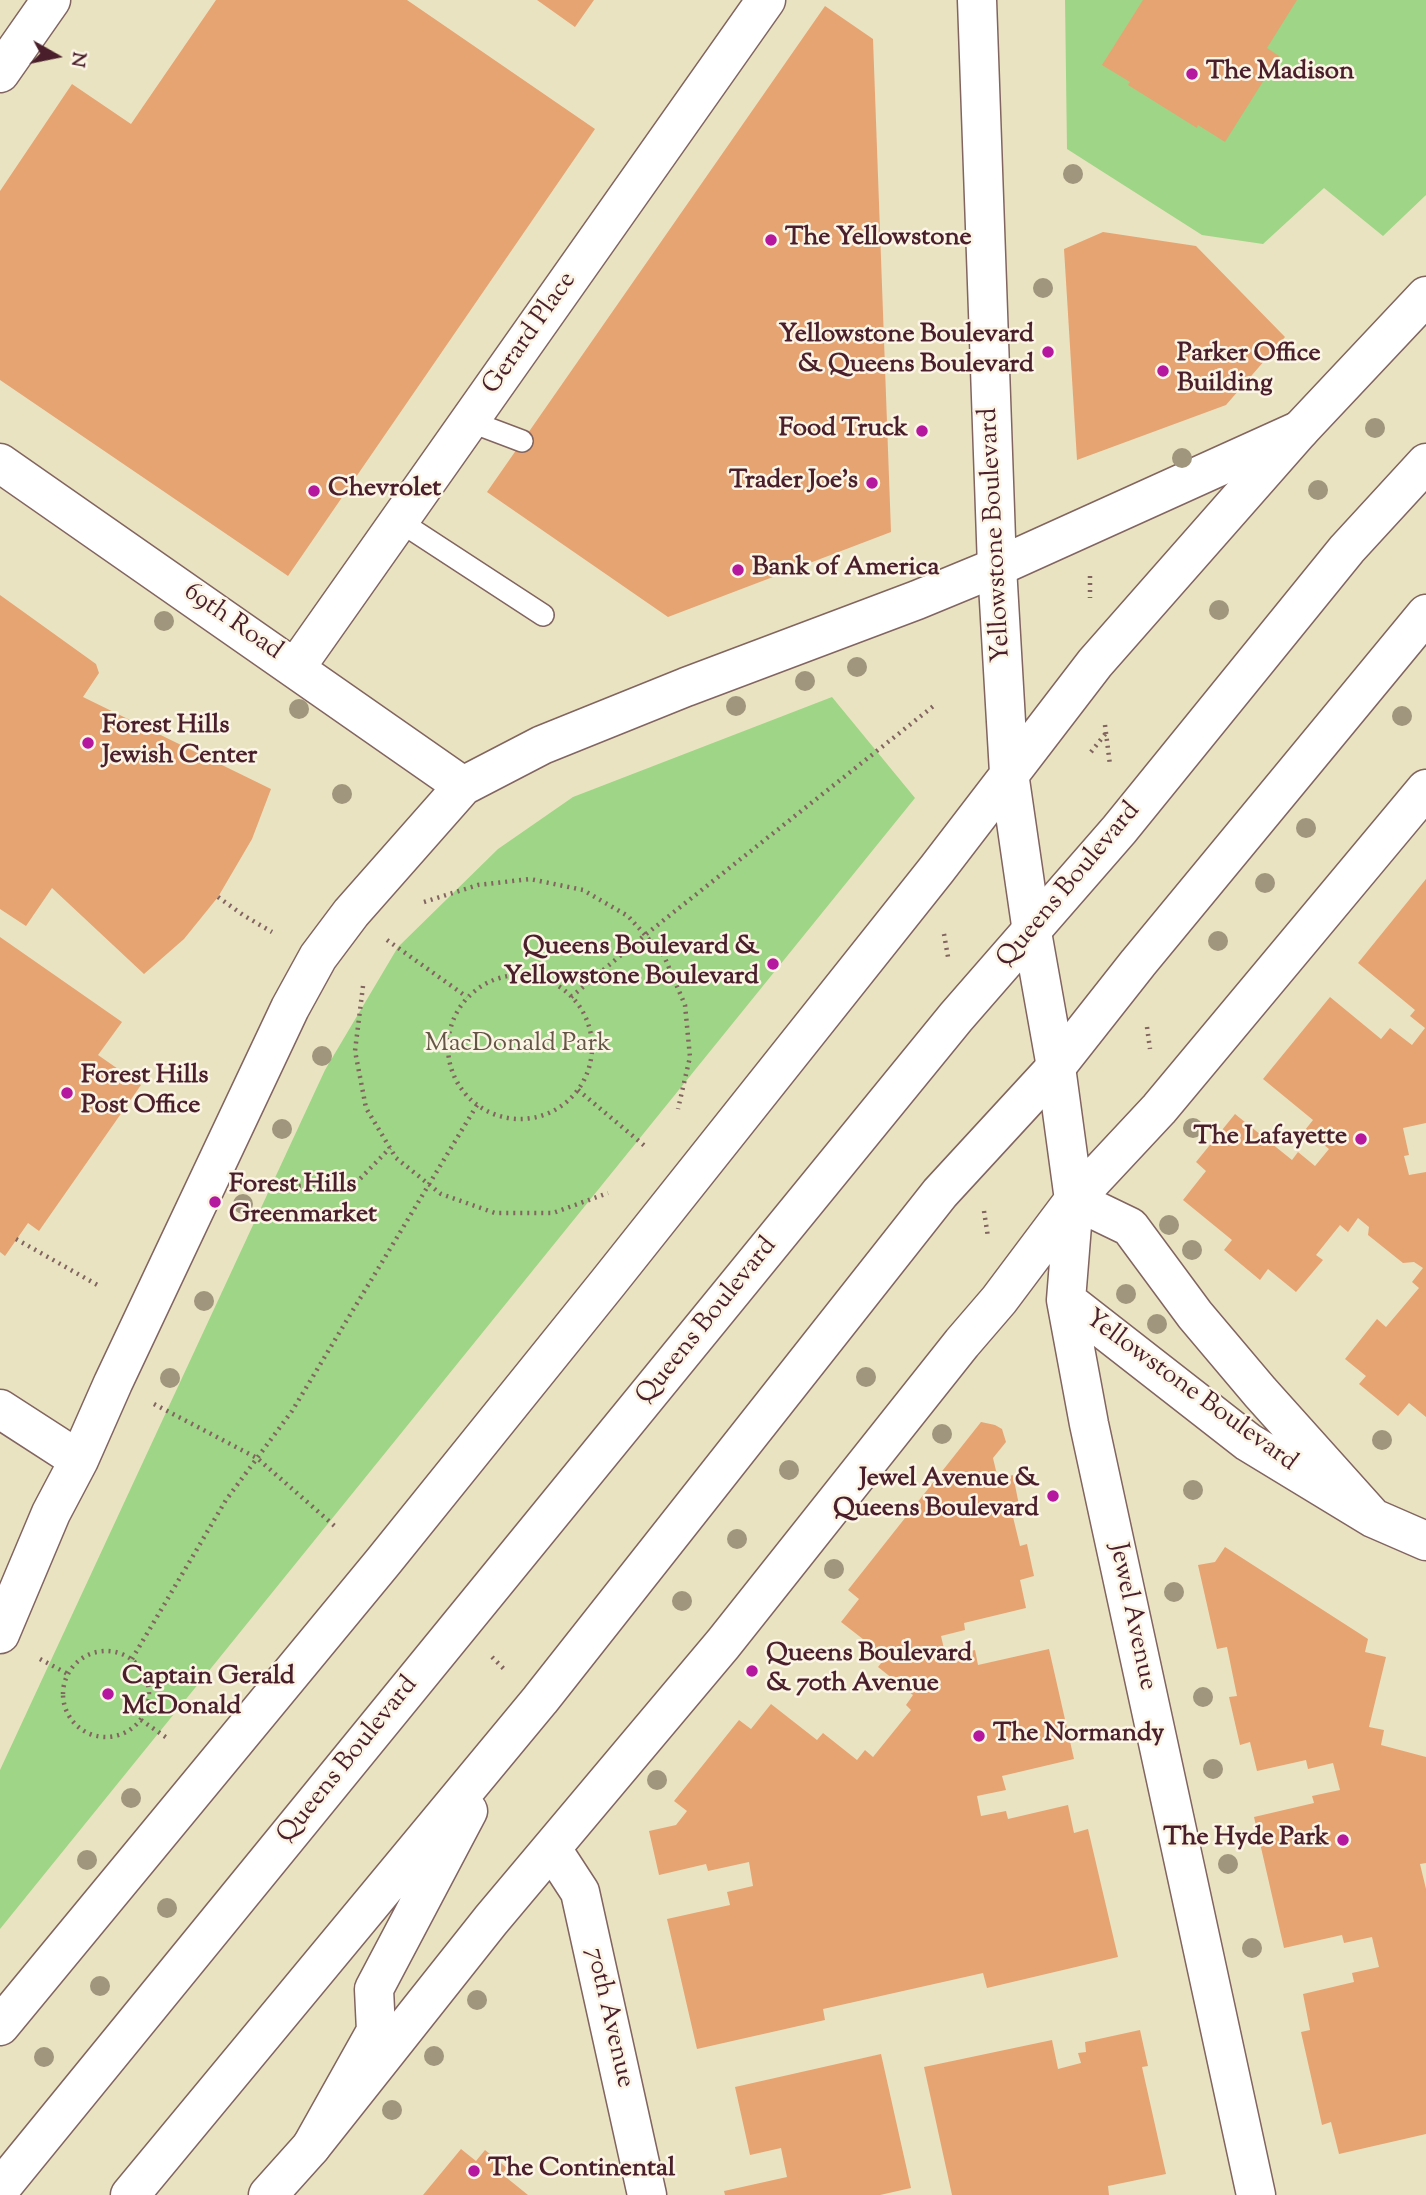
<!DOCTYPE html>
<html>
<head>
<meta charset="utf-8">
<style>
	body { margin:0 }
	#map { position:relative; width:1426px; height:2195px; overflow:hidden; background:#eae3c1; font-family:"Sorts Mill Goudy",serif }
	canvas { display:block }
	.north { position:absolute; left:21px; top:21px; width:70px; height:70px; -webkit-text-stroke:5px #fcf5e5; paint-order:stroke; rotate:99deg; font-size:19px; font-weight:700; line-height:28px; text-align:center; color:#4a1f2b }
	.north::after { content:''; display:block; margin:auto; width:24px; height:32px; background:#4a1f2b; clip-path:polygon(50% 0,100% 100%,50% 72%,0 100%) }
</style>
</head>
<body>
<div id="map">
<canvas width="1426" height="2195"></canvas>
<div class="north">N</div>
</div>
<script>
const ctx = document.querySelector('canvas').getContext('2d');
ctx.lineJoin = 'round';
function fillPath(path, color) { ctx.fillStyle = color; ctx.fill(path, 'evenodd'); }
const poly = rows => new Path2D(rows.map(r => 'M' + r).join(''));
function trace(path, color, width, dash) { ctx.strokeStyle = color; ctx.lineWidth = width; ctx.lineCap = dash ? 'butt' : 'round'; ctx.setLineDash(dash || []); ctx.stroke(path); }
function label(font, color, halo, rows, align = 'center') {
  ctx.font = font + ' "Sorts Mill Goudy",serif'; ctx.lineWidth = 5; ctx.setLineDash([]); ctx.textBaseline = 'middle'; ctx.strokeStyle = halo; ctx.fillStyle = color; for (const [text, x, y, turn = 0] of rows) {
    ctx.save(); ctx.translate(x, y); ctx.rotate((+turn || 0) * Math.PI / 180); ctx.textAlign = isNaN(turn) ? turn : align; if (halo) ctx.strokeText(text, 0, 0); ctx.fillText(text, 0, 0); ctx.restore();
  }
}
fillPath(poly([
	[1065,0,1426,0,1426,195,1383,236,1324,188,1263,244,1202,235,1067,149],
	[832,697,915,798,0,1929,0,1770,325,1070,398,947,498,849,573,797]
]), '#9fd586');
fillPath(poly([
	[216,0,407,0,595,129,288,576,0,380,0,191,72,84,131,124],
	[537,0,594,0,575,27],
	[1143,0,1297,0,1267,48,1279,56,1225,142,1198,125,1197,128,1128,85,1130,82,1102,65],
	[825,6,873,39,891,532,668,617,487,492],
	[1103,232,1196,246,1285,337,1226,405,1077,460,1064,249],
	[0,595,96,664,99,673,83,697,271,789,252,839,218,897,184,939,144,974,52,888,26,926,0,909],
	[1426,879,1426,1123,1403,1128,1409,1155,1404,1156,1409,1175,1426,1172,1426,1417,1409,1403,1398,1416,1359,1384,1366,1376,1345,1359,1377,1319,1386,1327,1419,1288,1412,1282,1423,1268,1414,1262,1403,1263,1368,1235,1369,1227,1358,1218,1348,1232,1340,1225,1316,1255,1323,1260,1296,1292,1268,1269,1260,1280,1224,1250,1232,1240,1183,1200,1206,1171,1196,1162,1235,1114,1292,1160,1298,1152,1315,1166,1329,1149,1305,1130,1313,1120,1263,1079,1330,997,1381,1039,1390,1028,1412,1045,1425,1028,1410,1016,1415,1010,1358,963],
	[0,937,122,1022,98,1055,141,1085,39,1231,28,1223,5,1256,0,1252],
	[981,1422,995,1425,1002,1429,1006,1442,993,1458,998,1479,1013,1475,1021,1515,1013,1517,1020,1546,1027,1544,1034,1576,1020,1580,1026,1608,964,1623,965,1630,941,1636,946,1657,975,1650,978,1665,1049,1649,1074,1759,1002,1776,1006,1790,977,1796,981,1816,1006,1811,1008,1819,1068,1805,1074,1833,1088,1829,1118,1957,987,1988,983,1973,823,2009,825,2020,697,2049,667,1919,730,1905,727,1892,753,1886,749,1862,708,1871,706,1864,659,1875,649,1831,676,1825,687,1811,674,1801,739,1720,751,1729,771,1704,817,1740,823,1733,857,1760,865,1750,873,1757,911,1710,906,1705,913,1695,878,1667,886,1657,841,1622,859,1599,848,1590],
	[1225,1547,1368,1639,1365,1652,1386,1657,1369,1727,1384,1730,1381,1745,1426,1757,1426,1863,1420,1864,1426,1889,1426,2134,1339,2154,1331,2122,1322,2125,1301,2032,1310,2030,1303,1994,1354,1982,1352,1973,1379,1967,1372,1937,1344,1943,1342,1935,1284,1948,1254,1817,1314,1803,1312,1796,1340,1790,1333,1763,1308,1769,1306,1760,1257,1771,1250,1742,1240,1745,1229,1697,1237,1696,1227,1647,1217,1649,1198,1565,1215,1562],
	[1140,2030,1148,2066,1142,2067,1166,2174,1108,2186,1109,2195,952,2195,924,2067,1052,2040,1058,2069,1081,2063,1078,2053,1086,2052,1085,2042],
	[881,2054,911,2188,880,2195,725,2195,724,2191,787,2177,781,2148,750,2155,735,2087],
	[461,2149,476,2161,485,2150,507,2168,502,2174,528,2195,423,2195]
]), '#e6a473');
const lane = poly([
	[469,421,522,441],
	[399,521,543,615]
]);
const street = poly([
	[0,73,51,0],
	[0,463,463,786],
	[296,667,766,0],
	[0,1409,79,1460],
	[0,1634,51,1513,79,1460,113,1383,290,1008,318,957,351,913,463,786,542,745,686,687,917,600,997,567,1300,430],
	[552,1849,580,1892,647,2195]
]);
const secondary = poly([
	[977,0,997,567,1009,773,1032,932,1056,1067,1074,1200,1066,1300,1089,1424,1256,2195],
	[1074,1200,1130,1227,1195,1315,1260,1392,1373,1518],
	[1066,1300,1248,1442,1373,1518,1426,1541],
	[0,2026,383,1562,607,1284,937,869,1095,663,1300,430,1426,296],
	[268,2195,311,2147,491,1920,723,1644,962,1343,999,1300,1074,1200,1159,1109,1426,789]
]);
const primary = poly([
	[311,2147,376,2031,374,1989,468,1811],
	[0,2189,956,1017,1119,830,1347,549,1426,463],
	[130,2195,540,1700,940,1193,1056,1067,1138,963,1426,614]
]);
trace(lane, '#826460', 24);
trace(street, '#826460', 41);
trace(secondary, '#826460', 41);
trace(primary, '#826460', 41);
trace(poly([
	[1090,576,1090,598],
	[1105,725,1110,765],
	[1091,752,1106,733],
	[218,897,243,915,272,932],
	[424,902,478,885,530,879,583,890,628,916,664,956,685,1005,690,1057,678,1109],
	[944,934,948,957],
	[387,940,467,997],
	'448 1047a72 72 0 1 1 144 0a72 72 0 1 1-144 0Z',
	[363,986,355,1051,366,1108,396,1158,441,1194,495,1213,553,1213,608,1193],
	[571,997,645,935,936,704],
	[1147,1027,1150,1049],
	[578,1090,646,1147],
	[257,1189,357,1182,390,1148],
	[984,1211,988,1237],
	[16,1239,101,1287],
	[154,1404,257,1458,338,1529],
	'63 1694a43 43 0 1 1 86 0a43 43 0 1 1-86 0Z',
	[492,1657,506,1671],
	[40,1659,68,1674],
	[132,1659,226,1500,292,1411,477,1105],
	[141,1720,167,1738]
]), '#826460', 4.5, [2, 5]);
trace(lane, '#fff', 21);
trace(street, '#fff', 38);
trace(secondary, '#fff', 38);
trace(primary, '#fff', 38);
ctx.fillStyle = '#a0957d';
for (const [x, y] of [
	[1073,174],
	[1043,288],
	[1375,428],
	[1182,458],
	[1318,490],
	[1219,610],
	[164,621],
	[857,667],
	[805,681],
	[736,706],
	[299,709],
	[1402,716],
	[342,794],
	[1306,828],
	[1265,883],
	[1218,941],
	[322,1056],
	[1193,1128],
	[282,1129],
	[243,1204],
	[1169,1225],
	[1192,1250],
	[1126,1294],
	[204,1301],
	[1157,1324],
	[866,1377],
	[170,1378],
	[942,1434],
	[1382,1440],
	[789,1470],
	[1193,1490],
	[737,1539],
	[834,1569],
	[1174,1592],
	[682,1601],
	[1203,1697],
	[1213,1769],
	[657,1780],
	[131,1798],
	[87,1860],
	[1228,1864],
	[167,1908],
	[1252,1948],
	[100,1986],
	[477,2000],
	[434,2056],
	[44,2057],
	[392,2110]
]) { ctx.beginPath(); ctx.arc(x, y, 10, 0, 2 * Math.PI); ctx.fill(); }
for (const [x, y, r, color] of [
	[1192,74,7,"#b5179e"],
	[771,240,7,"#b5179e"],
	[1048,352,7,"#b5179e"],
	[1163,371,7,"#b5179e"],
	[922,431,7,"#b5179e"],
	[872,483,7,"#b5179e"],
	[314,491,7,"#b5179e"],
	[738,570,7,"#b5179e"],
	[88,743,7,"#b5179e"],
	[773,964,7,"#b5179e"],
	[67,1093,7,"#b5179e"],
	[1361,1139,7,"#b5179e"],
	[215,1202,7,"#b5179e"],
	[1053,1496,7,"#b5179e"],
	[752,1671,7,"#b5179e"],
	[108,1694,7,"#b5179e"],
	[979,1736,7,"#b5179e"],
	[1343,1840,7,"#b5179e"],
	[474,2171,7,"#b5179e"]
]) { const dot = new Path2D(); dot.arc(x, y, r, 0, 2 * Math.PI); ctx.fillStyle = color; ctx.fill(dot); trace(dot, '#fcf5e5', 2.5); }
label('bold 26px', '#4a1f2b', '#fcf5e5', [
	["The Madison",1206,74],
	["The Yellowstone",785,240],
	["Yellowstone Boulevard",1034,337,"right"],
	["& Queens Boulevard",1034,367,"right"],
	["Parker Office",1177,356],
	["Building",1177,386],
	["Food Truck",908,431,"right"],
	["Trader Joe's",858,483,"right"],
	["Chevrolet",328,491],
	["Bank of America",752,570],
	["Forest Hills",102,728],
	["Jewish Center",102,758],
	["Queens Boulevard &",759,949,"right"],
	["Yellowstone Boulevard",759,979,"right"],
	["Forest Hills",81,1078],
	["Post Office",81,1108],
	["The Lafayette",1347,1139,"right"],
	["Forest Hills",229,1187],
	["Greenmarket",229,1217],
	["Jewel Avenue &",1039,1481,"right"],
	["Queens Boulevard",1039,1511,"right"],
	["Queens Boulevard",766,1656],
	["& 70th Avenue",766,1686],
	["Captain Gerald",122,1679],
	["McDonald",122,1709],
	["The Normandy",993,1736],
	["The Hyde Park",1329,1840,"right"],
	["The Continental",488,2171]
], 'left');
label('26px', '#4a1f2b', '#fcf5e5', [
	["Gerard Place",531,334,-55],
	["Yellowstone Boulevard",997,535,-93],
	["69th Road",232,623,35],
	["Queens Boulevard",1070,886,-50],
	["Queens Boulevard",708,1322,-51],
	["Yellowstone Boulevard",1190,1392,36],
	["Jewel Avenue",1131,1617,78],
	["Queens Boulevard",349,1761,-51],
	["70th Avenue",608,2018,77]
]);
label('26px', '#645646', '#fcf5e5', [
	["MacDonald Park",518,1046]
]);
</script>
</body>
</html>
